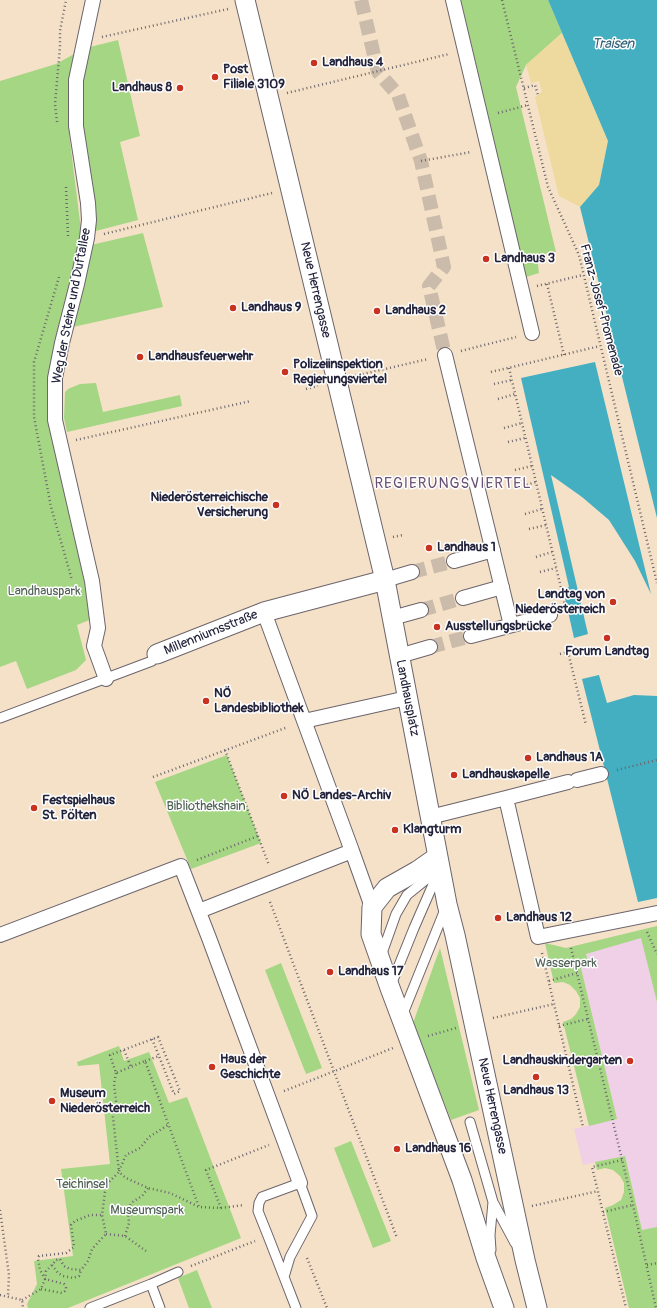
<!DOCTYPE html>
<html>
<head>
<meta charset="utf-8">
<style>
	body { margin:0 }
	canvas { display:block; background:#f5e1c7 }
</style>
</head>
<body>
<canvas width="657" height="1308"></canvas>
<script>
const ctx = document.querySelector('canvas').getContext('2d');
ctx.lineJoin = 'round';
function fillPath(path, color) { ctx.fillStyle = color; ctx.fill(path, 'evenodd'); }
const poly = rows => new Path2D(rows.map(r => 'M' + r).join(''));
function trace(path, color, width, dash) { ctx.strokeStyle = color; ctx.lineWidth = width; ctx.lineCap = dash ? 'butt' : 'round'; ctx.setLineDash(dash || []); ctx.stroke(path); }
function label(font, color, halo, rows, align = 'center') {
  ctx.font = font + ' Pangolin,sans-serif'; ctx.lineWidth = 3; ctx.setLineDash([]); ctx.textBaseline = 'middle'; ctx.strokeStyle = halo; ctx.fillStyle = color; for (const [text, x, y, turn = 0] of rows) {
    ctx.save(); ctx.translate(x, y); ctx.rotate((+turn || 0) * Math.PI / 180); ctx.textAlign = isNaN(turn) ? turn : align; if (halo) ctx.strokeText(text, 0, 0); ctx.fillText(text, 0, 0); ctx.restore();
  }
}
fillPath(poly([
	[642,937,657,1002,657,1227,642,1230,625,1156,583,1165,574,1129,617,1119,581,968,586,954]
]), '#efd0e6');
fillPath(poly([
	[461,0,548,0,562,33,526,65,516,87,556,252,547,253,540,258,538,265,539,273,526,277],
	[118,40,140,136,120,142,138,220,92,232,81,134,82,88,90,47],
	[76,53,70,82,69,133,82,238,49,375,92,619,77,625,86,660,76,670,27,689,16,661,0,667,0,81,56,64],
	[143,233,163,307,73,327,91,245],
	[96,383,103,412,180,395,182,406,67,432,64,418,65,392,68,389,80,384],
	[227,755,261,843,191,869,155,782],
	[657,926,657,1002,641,938,586,954,589,966,581,968,617,1119,589,1126,563,1022,571,1019,576,1014,580,1007,580,998,576,991,570,985,563,982,554,983,545,943,566,948],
	[440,948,479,1110,451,1120,413,1023],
	[281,963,322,1068,306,1074,265,970],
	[119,1046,124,1061,149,1052,169,1103,187,1097,241,1238,68,1308,28,1308,27,1304,37,1284,34,1261,73,1256,61,1169,110,1164,99,1064,78,1066,77,1062],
	[351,1141,391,1241,373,1248,334,1148],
	[625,1156,642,1230,657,1227,657,1308,629,1308,605,1208,613,1205,621,1200,624,1192,624,1183,620,1176,613,1170,605,1168,597,1170,595,1162],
	[197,1270,212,1308,189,1308,178,1278]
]), '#a5d684');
fillPath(poly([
	[562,33,608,141,599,185,580,207,559,196,535,97,542,92,539,81,531,83,526,65]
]), '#eeda9e');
fillPath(poly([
	[548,0,657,0,657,518,580,207,599,185,608,141],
	[595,362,651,594,635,561,609,520,582,497,551,475,588,634,574,638,563,589,569,587,521,378],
	[599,675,607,703,634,695,657,696,657,898,638,902,582,679]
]), '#43afc1');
trace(poly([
	[361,0,378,72,398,95,421,161,444,267,429,286,445,355],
	[412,572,454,561],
	[421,610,463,598],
	[430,647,471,636]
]), '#cbbbab', 14, [14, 7]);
const service = poly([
	[0,718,152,661,157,654],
	[381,956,396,914,407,895,439,869],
	[391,985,414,928,438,873],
	[402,1016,446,907],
	[470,1122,493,1202,515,1243],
	[491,1250,490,1235,493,1202],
	[284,1277,290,1257,312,1216,300,1183,262,1197,259,1203,258,1211,268,1236,284,1277,296,1308],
	[151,1284,178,1272],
	[90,1308,151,1284,160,1308]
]);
const pedestrian = poly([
	[93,0,76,80,76,126,88,203,89,220,87,238,77,284,62,343,55,378,55,420,92,581,98,628,94,646,106,679],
	[453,0,532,333],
	[445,355,511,625],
	[454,561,493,550],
	[385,580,412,572],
	[463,598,502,587],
	[264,612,352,851],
	[392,618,421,610],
	[471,636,550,615],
	[399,656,430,647],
	[304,721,407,698],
	[577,780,601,774],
	[506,798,568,782],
	[430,817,506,798,538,937,657,913],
	[199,911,352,851,372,907],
	[0,935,181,866,209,938,300,1183]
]);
const minor = poly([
	[245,0,385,580,447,904,455,935,525,1260,537,1308],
	[157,654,264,612,385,580],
	[437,857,417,871,387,888,372,907,371,934,390,988,462,1180,486,1258,504,1308]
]);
trace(service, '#6c656c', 11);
trace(pedestrian, '#6c656c', 16);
trace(minor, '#6c656c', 21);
trace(poly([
	[502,0,548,187,579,255,657,583],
	[102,37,228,9],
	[524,88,535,85,538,95],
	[287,93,449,54],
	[498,113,528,105],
	[57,122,55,104,60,47,60,31,66,0],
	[421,161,471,152],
	[66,187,68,236],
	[104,234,272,193],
	[59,277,34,362,34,417,51,507,72,580],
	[547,284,564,355],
	[537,286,583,275],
	[461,351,516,337],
	[509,368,565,605],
	[491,372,600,346],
	[355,376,428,359],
	[494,384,512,380],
	[306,389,318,386],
	[498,399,515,394],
	[504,428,522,423],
	[76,440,251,401],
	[508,442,525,438],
	[515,470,532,466],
	[519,487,536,482],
	[525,514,542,509],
	[529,529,546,525],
	[393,537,403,535],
	[536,557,552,552],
	[540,572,556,568],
	[553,598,563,595],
	[560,654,568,652,586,725],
	[225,750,269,865],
	[617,770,657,760],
	[153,777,288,727],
	[197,860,258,836],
	[270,902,397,1238],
	[647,932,657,954],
	[571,948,633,1205,656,1308],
	[542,953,583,1127],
	[549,981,577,973],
	[493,1018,554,1004],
	[559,1026,588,1019],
	[428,1036,456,1028],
	[152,1039,159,1056],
	[124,1050,131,1067],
	[145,1061,159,1056,174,1094,180,1091,158,1037,110,1055,116,1073,145,1061,199,1207,221,1208,244,1205],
	[116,1073,114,1084,116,1101,113,1117,119,1172],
	[284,1091,393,1048],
	[622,1160,592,1167,626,1308],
	[119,1171,126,1155,140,1148,149,1137,168,1125],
	[532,1206,598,1191],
	[221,1208,206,1170,269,1145],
	[0,1210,9,1275,8,1296],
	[603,1212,633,1205],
	[106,1234,125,1236,146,1251],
	[125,1236,129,1223,128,1210,131,1203,142,1196,148,1188],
	[307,1258,327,1308],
	[52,1265,58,1273,63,1276,73,1278,79,1276,81,1270],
	[647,1265,657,1263],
	[191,1266,255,1241],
	[41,1289,62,1293,65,1291,66,1288,64,1284,45,1279,40,1270,38,1259,39,1256,66,1253,74,1247,71,1225,75,1221,90,1215,102,1215],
	[0,1295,22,1300,23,1308],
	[22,1300,41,1289,45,1279,46,1271,52,1265,56,1260,60,1259,64,1266,70,1269,81,1270,88,1261,92,1249,106,1234,102,1215,105,1192,109,1182,119,1172,126,1178,148,1188,170,1193,199,1207]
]), '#6c656c', 2.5, [1, 3]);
trace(service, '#fff', 9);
trace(pedestrian, '#fff', 14);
trace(minor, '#fff', 19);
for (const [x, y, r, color] of [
	[314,63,4,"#c8321e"],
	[215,77,4,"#c8321e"],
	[180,88,4,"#c8321e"],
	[486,259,4,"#c8321e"],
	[233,308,4,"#c8321e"],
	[377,311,4,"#c8321e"],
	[140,357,4,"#c8321e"],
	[285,372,4,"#c8321e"],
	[276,505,4,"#c8321e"],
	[429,548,4,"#c8321e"],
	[613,602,4,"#c8321e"],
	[437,627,4,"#c8321e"],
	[607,638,4,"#c8321e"],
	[206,701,4,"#c8321e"],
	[528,758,4,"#c8321e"],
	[454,775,4,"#c8321e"],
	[284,796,4,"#c8321e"],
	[34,808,4,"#c8321e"],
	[395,830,4,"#c8321e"],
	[498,918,4,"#c8321e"],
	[330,972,4,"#c8321e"],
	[630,1061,4,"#c8321e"],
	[212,1067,4,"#c8321e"],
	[536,1077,4,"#c8321e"],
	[52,1101,4,"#c8321e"],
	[397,1149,4,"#c8321e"]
]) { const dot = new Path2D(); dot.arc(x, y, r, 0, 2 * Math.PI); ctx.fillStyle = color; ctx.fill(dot); trace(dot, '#fff', 1.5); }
label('bold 13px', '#22223b', '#fff', [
	["Landhaus 4",322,63],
	["Post",223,70],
	["Filiale 3109",223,85],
	["Landhaus 8",172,88,"right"],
	["Landhaus 3",494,259],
	["Landhaus 9",241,308],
	["Landhaus 2",385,311],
	["Landhausfeuerwehr",148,357],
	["Polizeiinspektion",293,365],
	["Regierungsviertel",293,380],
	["Niederösterreichische",268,498,"right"],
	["Versicherung",268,513,"right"],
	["Landhaus 1",437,548],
	["Landtag von",605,595,"right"],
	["Niederösterreich",605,610,"right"],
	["Ausstellungsbrücke",445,627],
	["Forum Landtag",607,652,"center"],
	["NÖ",214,694],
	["Landesbibliothek",214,709],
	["Landhaus 1A",536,758],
	["Landhauskapelle",462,775],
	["NÖ Landes-Archiv",292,796],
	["Festspielhaus",42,801],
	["St. Pölten",42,816],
	["Klangturm",403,830],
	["Landhaus 12",506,918],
	["Landhaus 17",338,972],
	["Haus der",220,1060],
	["Geschichte",220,1075],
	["Landhauskindergarten",622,1061,"right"],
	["Landhaus 13",536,1091,"center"],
	["Museum",60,1094],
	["Niederösterreich",60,1109],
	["Landhaus 16",405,1149]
], 'left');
label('13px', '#22223b', '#fff', [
	["Neue Herrengasse",315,290,77],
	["Weg der Steine und Duftallee",72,306,-79],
	["Franz-Josef-Promenade",601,310,75],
	["Millenniumsstraße",211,633,-22],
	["Landhausplatz",407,698,79],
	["Neue Herrengasse",492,1106,78]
]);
label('13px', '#506155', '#fff', [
	["Landhauspark",44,592],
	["Bibliothekshain",206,807],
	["Wasserpark",566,964],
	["Teichinsel",82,1185],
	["Museumspark",147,1211]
]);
label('italic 14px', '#316177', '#fff', [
	["Traisen",613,44]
]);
ctx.letterSpacing = '1px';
label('15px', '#675073', '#fff', [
	["REGIERUNGSVIERTEL",453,484]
]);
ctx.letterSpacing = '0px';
</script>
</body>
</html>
